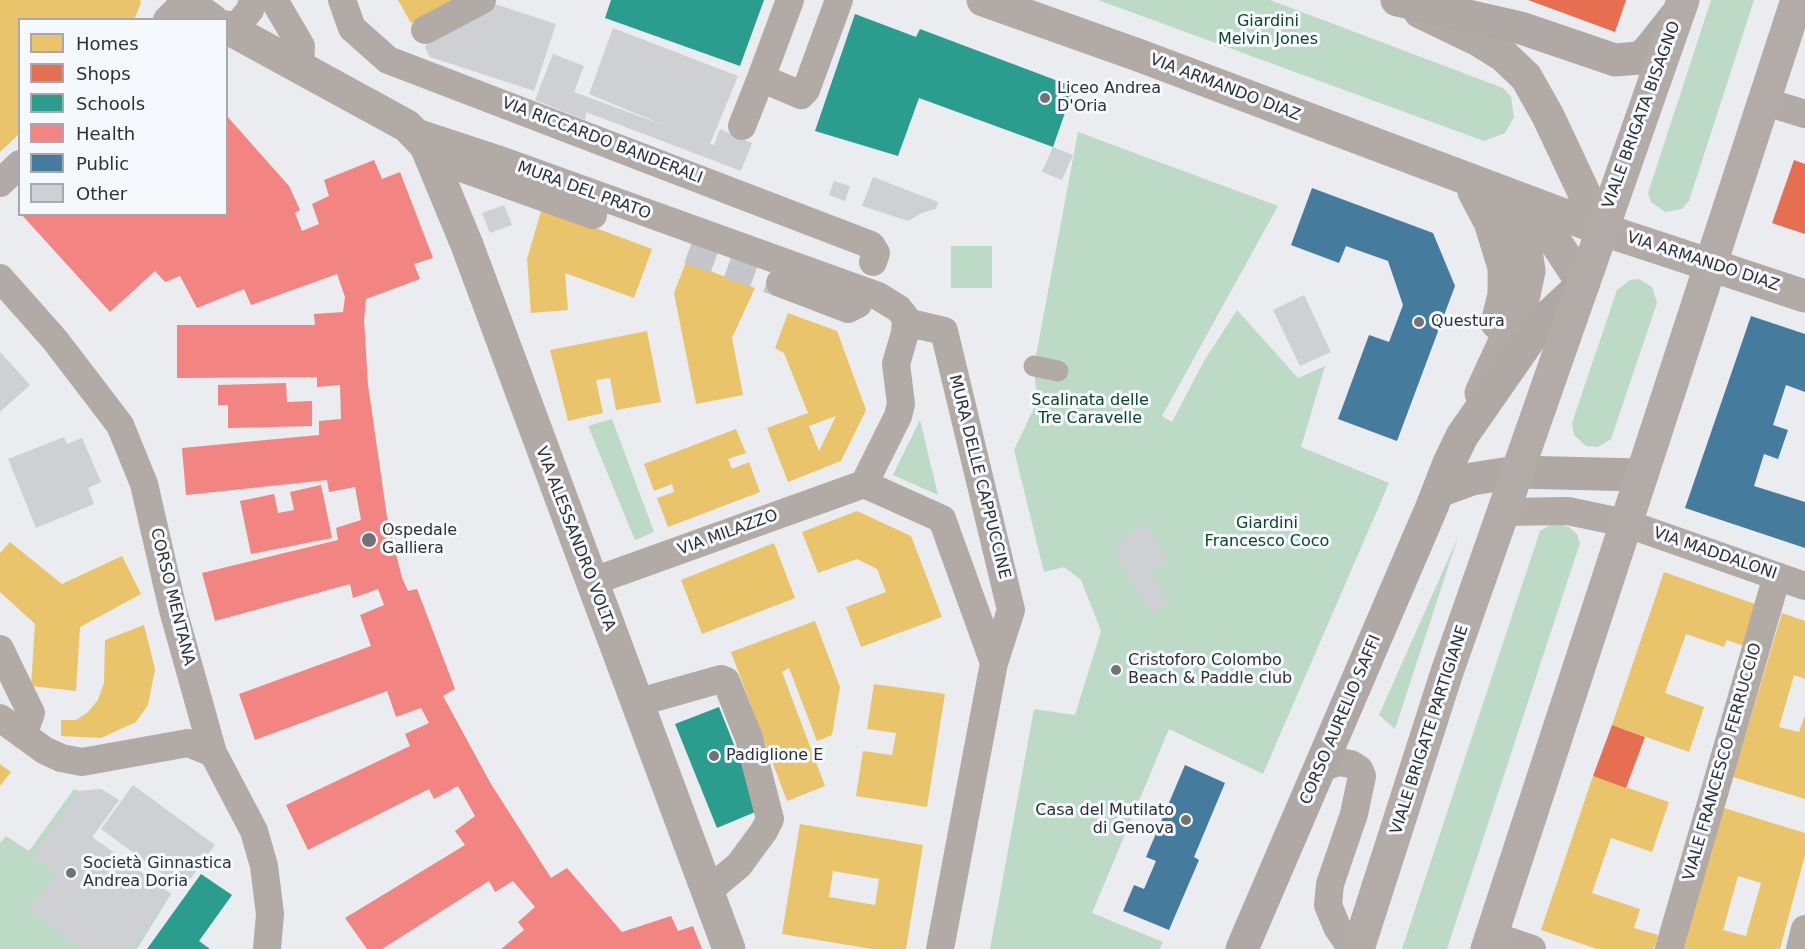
<!DOCTYPE html>
<html>
<head>
<meta charset="utf-8">
<style>
	body { margin:0 }
	#map { position:relative; width:1805px; height:949px; overflow:hidden; background:#eaecef; font-family:"DejaVu Sans",sans-serif }
	canvas { display:block }
	.legend { position:absolute; left:18px; top:18px; width:210px; height:198px; box-sizing:border-box; background:#f5f9fe; border:2px solid #a5a9ac; margin:0; padding:8px 10px; list-style:none; font-size:18px; color:#2e3031 }
	.legend li { display:flex; align-items:center; gap:12px; height:30px }
	.legend b { width:30px; border:2px solid #a5a9ac }
</style>
</head>
<body>
<div id="map">
<canvas width="1805" height="949"></canvas>
<ul class="legend">
<li><b style="height:16px;background:#e9c46a"></b>Homes</li>
<li><b style="height:16px;background:#e76f51"></b>Shops</li>
<li><b style="height:16px;background:#2a9d8f"></b>Schools</li>
<li><b style="height:16px;background:#f28482"></b>Health</li>
<li><b style="height:16px;background:#457b9d"></b>Public</li>
<li><b style="height:16px;background:#cfd0d3"></b>Other</li>
</ul>
</div>
<script>
const ctx = document.querySelector('canvas').getContext('2d');
ctx.lineJoin = 'round';
function fillPath(path, color) { ctx.fillStyle = color; ctx.fill(path, 'evenodd'); }
const poly = rows => new Path2D(rows.map(r => 'M' + r).join(''));
function trace(path, color, width, dash) { ctx.strokeStyle = color; ctx.lineWidth = width; ctx.lineCap = dash ? 'butt' : 'round'; ctx.setLineDash(dash || []); ctx.stroke(path); }
function label(font, color, halo, rows, align = 'center') {
  ctx.font = font + ' "DejaVu Sans",sans-serif'; ctx.lineWidth = 6; ctx.setLineDash([]); ctx.textBaseline = 'middle'; ctx.strokeStyle = halo; ctx.fillStyle = color; for (const [text, x, y, turn = 0] of rows) {
    ctx.save(); ctx.translate(x, y); ctx.rotate((+turn || 0) * Math.PI / 180); ctx.textAlign = isNaN(turn) ? turn : align; if (halo) ctx.strokeText(text, 0, 0); ctx.fillText(text, 0, 0); ctx.restore();
  }
}
fillPath(poly([
	[1098,0,1270,0,1503,88,1511,97,1514,117,1505,133,1484,141],
	[1711,0,1754,0,1689,201,1682,209,1665,212,1651,202,1648,193],
	[1078,132,1278,206,1162,416,1172,422,1204,361,1237,310,1298,378,1325,366,1301,447,1389,483,1263,774,1169,729,1092,913,1163,942,1160,949,990,949,1034,709,1075,715,1101,631,1081,580,1064,567,1044,572,1014,450,1037,402,1034,366],
	[951,246,992,246,992,288,951,288],
	[1639,279,1652,287,1657,303,1611,439,1598,447,1586,446,1574,435,1572,423,1617,290,1630,280],
	[612,419,654,532,635,540,588,426],
	[920,420,938,495,893,475],
	[1553,523,1569,527,1577,534,1580,543,1447,949,1402,949,1540,531],
	[1458,537,1395,729,1379,715],
	[74,789,79,791,101,789,119,800,92,837,171,894,137,949,0,949,0,843,6,836,29,851]
]), '#bcdac6');
fillPath(poly([
	[0,0,140,0,141,3,134,20,20,20,20,133,0,152],
	[398,0,454,0,411,23],
	[542,208,652,249,634,298,565,273,568,310,531,313,527,259],
	[686,262,755,288,732,338,743,395,696,404,674,293],
	[788,313,837,331,866,410,841,461,788,482,767,428,808,413,784,353,775,348],
	[836,416,819,451,809,426],
	[647,331,661,402,616,410,610,378,596,380,603,413,568,421,550,350],
	[736,429,746,453,728,459,732,469,749,462,760,492,668,527,657,498,674,492,672,484,654,491,644,464],
	[857,511,911,536,942,617,861,647,846,607,886,592,877,569,857,559,818,573,802,532],
	[10,542,62,584,122,556,141,594,80,627,76,691,31,686,35,624,0,592,0,553],
	[774,543,795,598,702,634,681,580],
	[1664,572,1755,604,1744,646,1727,640,1724,647,1686,634,1665,693,1704,707,1689,752,1612,725],
	[1782,613,1805,621,1805,679,1794,675,1779,727,1799,732,1805,715,1805,799,1733,777],
	[815,621,840,687,832,735,817,741,789,668,782,672,825,786,787,801,731,652],
	[144,625,155,669,148,705,136,722,101,738,61,736,61,720,76,720,87,713,98,700,104,683,105,640],
	[874,684,945,694,927,807,856,796,863,751,892,755,896,733,867,729],
	[0,764,11,772,0,786],
	[1593,776,1669,802,1652,852,1611,838,1592,893,1640,909,1634,928,1658,935,1654,949,1597,949,1541,930],
	[1724,808,1805,833,1805,855,1780,949,1682,949],
	[1738,876,1761,883,1746,936,1723,930],
	[800,824,923,845,906,949,872,949,782,934],
	[833,871,879,879,875,905,829,897]
]), '#e9c46a');
fillPath(poly([
	[1528,0,1626,0,1615,32],
	[1794,160,1805,164,1805,234,1772,223],
	[1612,725,1645,737,1626,788,1593,776]
]), '#e76f51');
fillPath(poly([
	[611,0,764,0,740,66,605,18],
	[855,14,916,37,920,29,1074,87,1053,147,919,98,898,156,815,131],
	[719,707,760,810,717,828,675,724],
	[201,874,232,895,199,941,210,949,147,949]
]), '#2a9d8f');
fillPath(poly([
	[226,115,289,186,300,210,295,213,302,231,319,224,312,204,329,196,324,180,374,160,382,179,400,172,433,258,414,264,420,279,366,299,364,320,368,385,387,517,402,578,408,591,417,589,455,689,443,696,491,784,551,878,567,868,622,932,671,916,678,931,693,926,702,949,501,949,524,930,518,922,535,907,513,881,495,892,489,881,382,949,367,949,345,918,465,845,455,831,475,816,458,786,434,799,429,789,308,850,286,805,410,746,405,734,429,723,421,708,396,717,387,691,255,740,239,694,371,646,360,615,384,605,378,589,353,598,350,584,215,621,202,573,338,540,336,528,361,520,355,487,329,492,327,480,186,495,182,448,319,435,319,421,341,419,340,385,317,387,317,377,177,378,177,325,315,325,314,314,343,312,345,297,337,274,251,305,244,289,197,308,180,276,165,282,155,271,110,312,21,214,226,214],
	[286,383,287,402,312,401,312,426,228,428,228,405,218,405,218,385],
	[321,485,332,538,251,554,240,501,274,494,278,513,294,510,290,492]
]), '#f28482');
fillPath(poly([
	[1312,188,1433,233,1455,286,1397,441,1338,419,1369,335,1389,342,1403,305,1388,261,1346,246,1339,263,1291,245],
	[1751,316,1805,334,1805,392,1786,385,1773,425,1788,430,1778,459,1764,454,1754,486,1805,502,1805,548,1685,508],
	[1185,765,1225,783,1194,857,1199,860,1169,930,1123,911,1134,885,1144,889,1156,861,1146,857]
]), '#457b9d');
fillPath(poly([
	[495,4,556,24,534,91,430,57,425,48,428,40],
	[613,28,738,76,710,144,714,145,720,129,752,143,741,171,586,112,585,120,535,100,553,54,584,66,574,92,666,126,589,94],
	[1053,147,1073,155,1062,180,1042,172],
	[873,177,938,202,936,209,924,212,908,221,862,206],
	[834,181,850,186,845,201,829,195],
	[504,205,512,225,490,233,482,213],
	[1304,295,1331,352,1300,366,1273,310],
	[0,352,30,385,0,412],
	[64,437,67,444,82,438,101,482,88,488,94,504,36,528,8,459],
	[1145,524,1168,559,1151,572,1168,603,1151,614,1115,557,1118,544],
	[133,785,215,845,183,889,101,829],
	[101,789,119,800,92,837,171,894,132,949,82,949,29,910,56,874,32,856,79,791]
]), '#cfd0d3');
trace(poly([
	[689,250,780,283]
]), '#c4c6c9', 28, [28, 14]);
trace(poly([
	[1034,366,1058,371]
]), '#b1aaa5', 21);
trace(poly([
	[274,0,301,46,300,70],
	[342,0,352,28,388,60,871,245,876,253,873,262],
	[790,0,761,78,801,95,806,90,839,0],
	[167,20,185,2],
	[425,30,482,0],
	[232,32,250,10,253,0],
	[1766,102,1805,114],
	[742,126,761,78],
	[415,132,497,159,878,296,899,309,906,318,905,333,896,364,901,404,898,416,864,484,942,519,994,663],
	[439,160,593,215],
	[0,183,20,164],
	[0,278,55,340,120,425,144,484,173,610,213,753,254,831,264,866,270,914,267,949],
	[780,283,848,309,858,304],
	[905,333,914,324,944,331,1011,610,994,663,940,949],
	[1503,512,1568,511,1625,523,1805,586],
	[591,582,864,484],
	[0,649,31,713,23,735],
	[636,703,721,679,726,681,749,738,770,819,764,831,739,865,708,891],
	[0,718,44,750,61,758,82,762,188,743,213,753],
	[1321,768,1338,762,1351,764,1359,769,1362,776,1354,814,1330,884,1328,905,1337,927,1352,949],
	[1491,935,1532,949],
	[1669,949,1777,576],
	[1800,949,1805,929]
]), '#b1aaa5', 28);
trace(poly([
	[183,0,212,20],
	[983,0,1138,55,1601,229,1805,296],
	[1420,12,1480,41,1504,56,1526,77,1548,116,1601,229],
	[226,27,407,126,426,146,467,245,729,949],
	[1474,192,1490,222,1504,267,1504,295,1497,323],
	[1518,205,1549,232,1583,284],
	[1481,393,1522,304,1529,271,1525,243,1512,217,1482,190]
]), '#b1aaa5', 33);
trace(poly([
	[1397,0,1521,28,1615,60,1639,58,1648,51,1675,17],
	[1439,491,1472,479,1516,472,1640,475],
	[1242,949,1431,509,1449,463,1462,436,1540,324,1583,284]
]), '#afa8a4', 33);
trace(poly([
	[1358,949,1447,672,1683,0],
	[1487,949,1797,0]
]), '#b3aba8', 33);
for (const [x, y, r, color] of [
	[1045,98,6,"#707274"],
	[1419,322,6,"#707274"],
	[369,540,8,"#707274"],
	[1116,670,6,"#707274"],
	[714,756,6,"#707274"],
	[1186,820,6,"#707274"],
	[71,873,6,"#707274"]
]) { const dot = new Path2D(); dot.arc(x, y, r, 0, 2 * Math.PI); ctx.fillStyle = color; ctx.fill(dot); trace(dot, '#f5f9fe', 2); }
label('16px', '#0f4624', '#f5f9fe', [
	["Giardini",1268,22],
	["Melvin Jones",1268,40],
	["Scalinata delle",1090,401],
	["Tre Caravelle",1090,419],
	["Giardini",1267,524],
	["Francesco Coco",1267,542]
]);
label('16px', '#2e3031', '#f5f9fe', [
	["VIA ARMANDO DIAZ",1225,88,21],
	["VIALE BRIGATA BISAGNO",1642,115,-70],
	["VIA RICCARDO BANDERALI",602,141,21],
	["MURA DEL PRATO",584,191,20],
	["VIA ARMANDO DIAZ",1703,262,18],
	["MURA DELLE CAPPUCCINE",979,477,76],
	["VIA MILAZZO",728,533,-20],
	["VIA ALESSANDRO VOLTA",575,539,69],
	["VIA MADDALONI",1715,554,19],
	["CORSO MENTANA",172,597,76],
	["CORSO AURELIO SAFFI",1341,720,-67],
	["VIALE BRIGATE PARTIGIANE",1430,730,-72],
	["VIALE FRANCESCO FERRUCCIO",1723,762,-74]
]);
label('16px', '#2e3031', '#f5f9fe', [
	["Liceo Andrea",1057,89],
	["D'Oria",1057,107],
	["Questura",1431,322],
	["Ospedale",382,531],
	["Galliera",382,549],
	["Cristoforo Colombo",1128,661],
	["Beach & Paddle club",1128,679],
	["Padiglione E",726,756],
	["Casa del Mutilato",1174,811,"right"],
	["di Genova",1174,829,"right"],
	["Società Ginnastica",83,864],
	["Andrea Doria",83,882]
], 'left');
</script>
</body>
</html>
